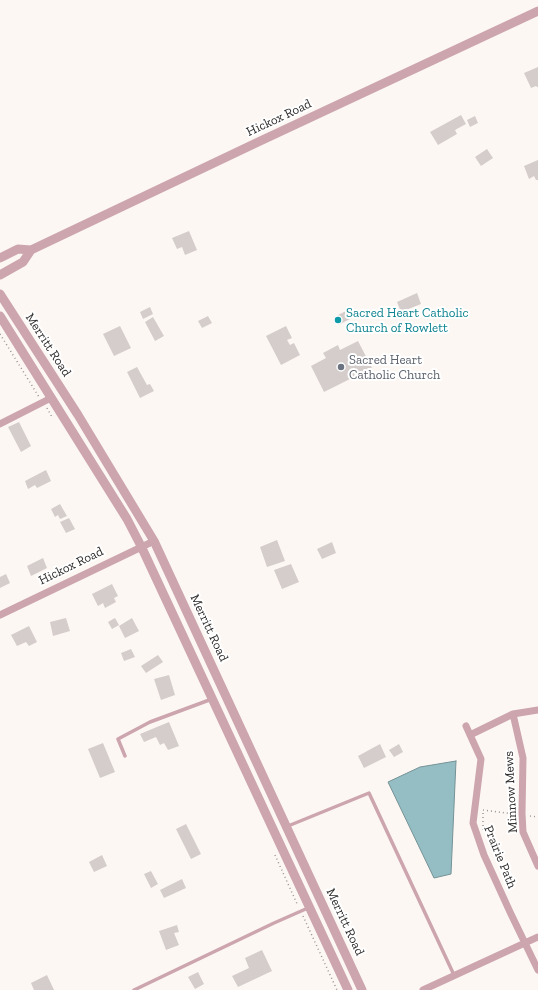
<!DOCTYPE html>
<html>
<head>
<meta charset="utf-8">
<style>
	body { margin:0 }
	canvas { display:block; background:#fdf7f3 }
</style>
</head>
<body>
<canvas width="538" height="990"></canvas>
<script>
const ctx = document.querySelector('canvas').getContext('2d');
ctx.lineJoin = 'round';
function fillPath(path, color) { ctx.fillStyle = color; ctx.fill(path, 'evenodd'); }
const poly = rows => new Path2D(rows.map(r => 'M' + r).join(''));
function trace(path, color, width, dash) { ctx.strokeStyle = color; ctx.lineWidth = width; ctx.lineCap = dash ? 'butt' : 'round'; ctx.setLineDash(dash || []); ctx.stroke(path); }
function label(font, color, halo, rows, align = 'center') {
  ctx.font = font + ' "Zilla Slab",serif'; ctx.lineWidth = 4; ctx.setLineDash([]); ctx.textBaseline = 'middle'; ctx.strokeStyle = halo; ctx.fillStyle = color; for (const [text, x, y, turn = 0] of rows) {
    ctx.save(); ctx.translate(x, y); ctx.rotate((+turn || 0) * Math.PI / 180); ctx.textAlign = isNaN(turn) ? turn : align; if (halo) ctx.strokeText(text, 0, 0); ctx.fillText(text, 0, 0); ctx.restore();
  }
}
const water = poly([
	[456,761,451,874,434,878,388,782,420,767,456,761]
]);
fillPath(water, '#94bec4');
trace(water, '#759296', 1);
fillPath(poly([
	[538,67,538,87,537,87,536,86,531,88,524,73],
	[461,115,466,124,455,130,457,134,438,145,430,132],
	[475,116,478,123,470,127,467,120],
	[487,149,493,158,481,166,475,157],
	[538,160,538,180,536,180,534,176,529,179,524,166],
	[189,231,197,250,185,255,182,247,177,249,172,238],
	[417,293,421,304,401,312,397,302],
	[150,307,153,314,143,319,140,312],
	[350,309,354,317,338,325,334,317],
	[208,316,212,323,202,328,198,321],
	[153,317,164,336,155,341,145,322],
	[120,326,131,348,114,356,103,334],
	[286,326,292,338,287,340,290,345,294,343,300,355,281,365,266,336],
	[358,341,372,368,324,392,311,366,326,358,323,353,338,345,340,350],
	[137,367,147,385,150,384,154,391,140,398,127,372],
	[19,422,31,446,21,452,8,427],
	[46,470,51,481,37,488,35,485,28,489,25,481],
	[60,504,67,516,60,519,58,515,55,517,51,509],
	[69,518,75,529,66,533,60,522],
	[277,540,285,561,267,567,260,547],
	[332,542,336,553,322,559,317,549],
	[43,558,47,568,31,576,27,566],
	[291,564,299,582,282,589,274,570],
	[6,574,10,583,0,588,0,577],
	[112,584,118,596,114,598,116,602,105,608,103,603,98,606,92,594],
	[66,618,70,631,53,636,50,622],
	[115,618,119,625,112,629,108,622],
	[132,618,139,631,125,638,119,626],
	[29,626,37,642,29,646,26,642,17,646,11,635],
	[131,649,135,657,124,661,121,653],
	[158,655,163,662,146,673,141,666],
	[169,675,175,695,161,700,154,679],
	[169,722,179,746,168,750,164,743,160,745,156,737,144,742,140,734],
	[103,743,115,772,100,778,88,749],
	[380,744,386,757,364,768,358,756],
	[399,744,403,752,394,757,389,750],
	[186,824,201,854,191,859,176,829],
	[102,855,107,866,94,872,89,862],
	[151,871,158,884,151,888,144,874],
	[182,879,186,888,164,898,160,890],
	[177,925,179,932,174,933,179,945,166,950,159,931],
	[262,950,272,971,238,987,232,976,249,968,245,958],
	[198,972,204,984,195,989,188,977],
	[47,975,54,990,34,990,31,983]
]), '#d4cdcb');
trace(poly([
	[0,334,39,397],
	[47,408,52,417],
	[530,816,538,817],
	[483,830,483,810,514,814],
	[275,855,298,906],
	[303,916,337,990]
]), '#999593', 1.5, [1, 3]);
trace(poly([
	[125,756,118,739,150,722,212,699],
	[288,826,369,793,454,975],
	[134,990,274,923,308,908]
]), '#cca5af', 3.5);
trace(poly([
	[0,424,51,398],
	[0,615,154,541],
	[513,714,523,758,522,813,523,832,538,866],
	[466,726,481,759,473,823,484,855,510,912,538,970],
	[470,735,513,714,538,710],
	[423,990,538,937]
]), '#cca5af', 7);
trace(poly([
	[0,258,18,249,31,250],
	[0,275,23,262,31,250,256,143,538,11],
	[0,294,78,415,154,541,362,990],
	[0,316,127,519,141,546,348,990]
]), '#cca5af', 9);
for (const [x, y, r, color] of [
	[338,320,4,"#0f9aa8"],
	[341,367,4,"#6b7280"]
]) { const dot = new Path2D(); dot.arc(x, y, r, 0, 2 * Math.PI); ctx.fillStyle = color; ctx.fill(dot); trace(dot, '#fff', 1.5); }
label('13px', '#2e2c2b', '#fff', [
	["Hickox Road",279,118,-25],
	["Merritt Road",48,345,57],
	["Hickox Road",71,566,-26],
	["Merritt Road",209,628,65],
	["Minnow Mews",511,792,-93],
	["Prairie Path",500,857,68],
	["Merritt Road",345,922,65]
]);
label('13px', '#0d838f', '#fff', [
	["Sacred Heart Catholic",346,313],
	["Church of Rowlett",346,328]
], 'left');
label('13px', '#5b616d', '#fff', [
	["Sacred Heart",349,360],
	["Catholic Church",349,375]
], 'left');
</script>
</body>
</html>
